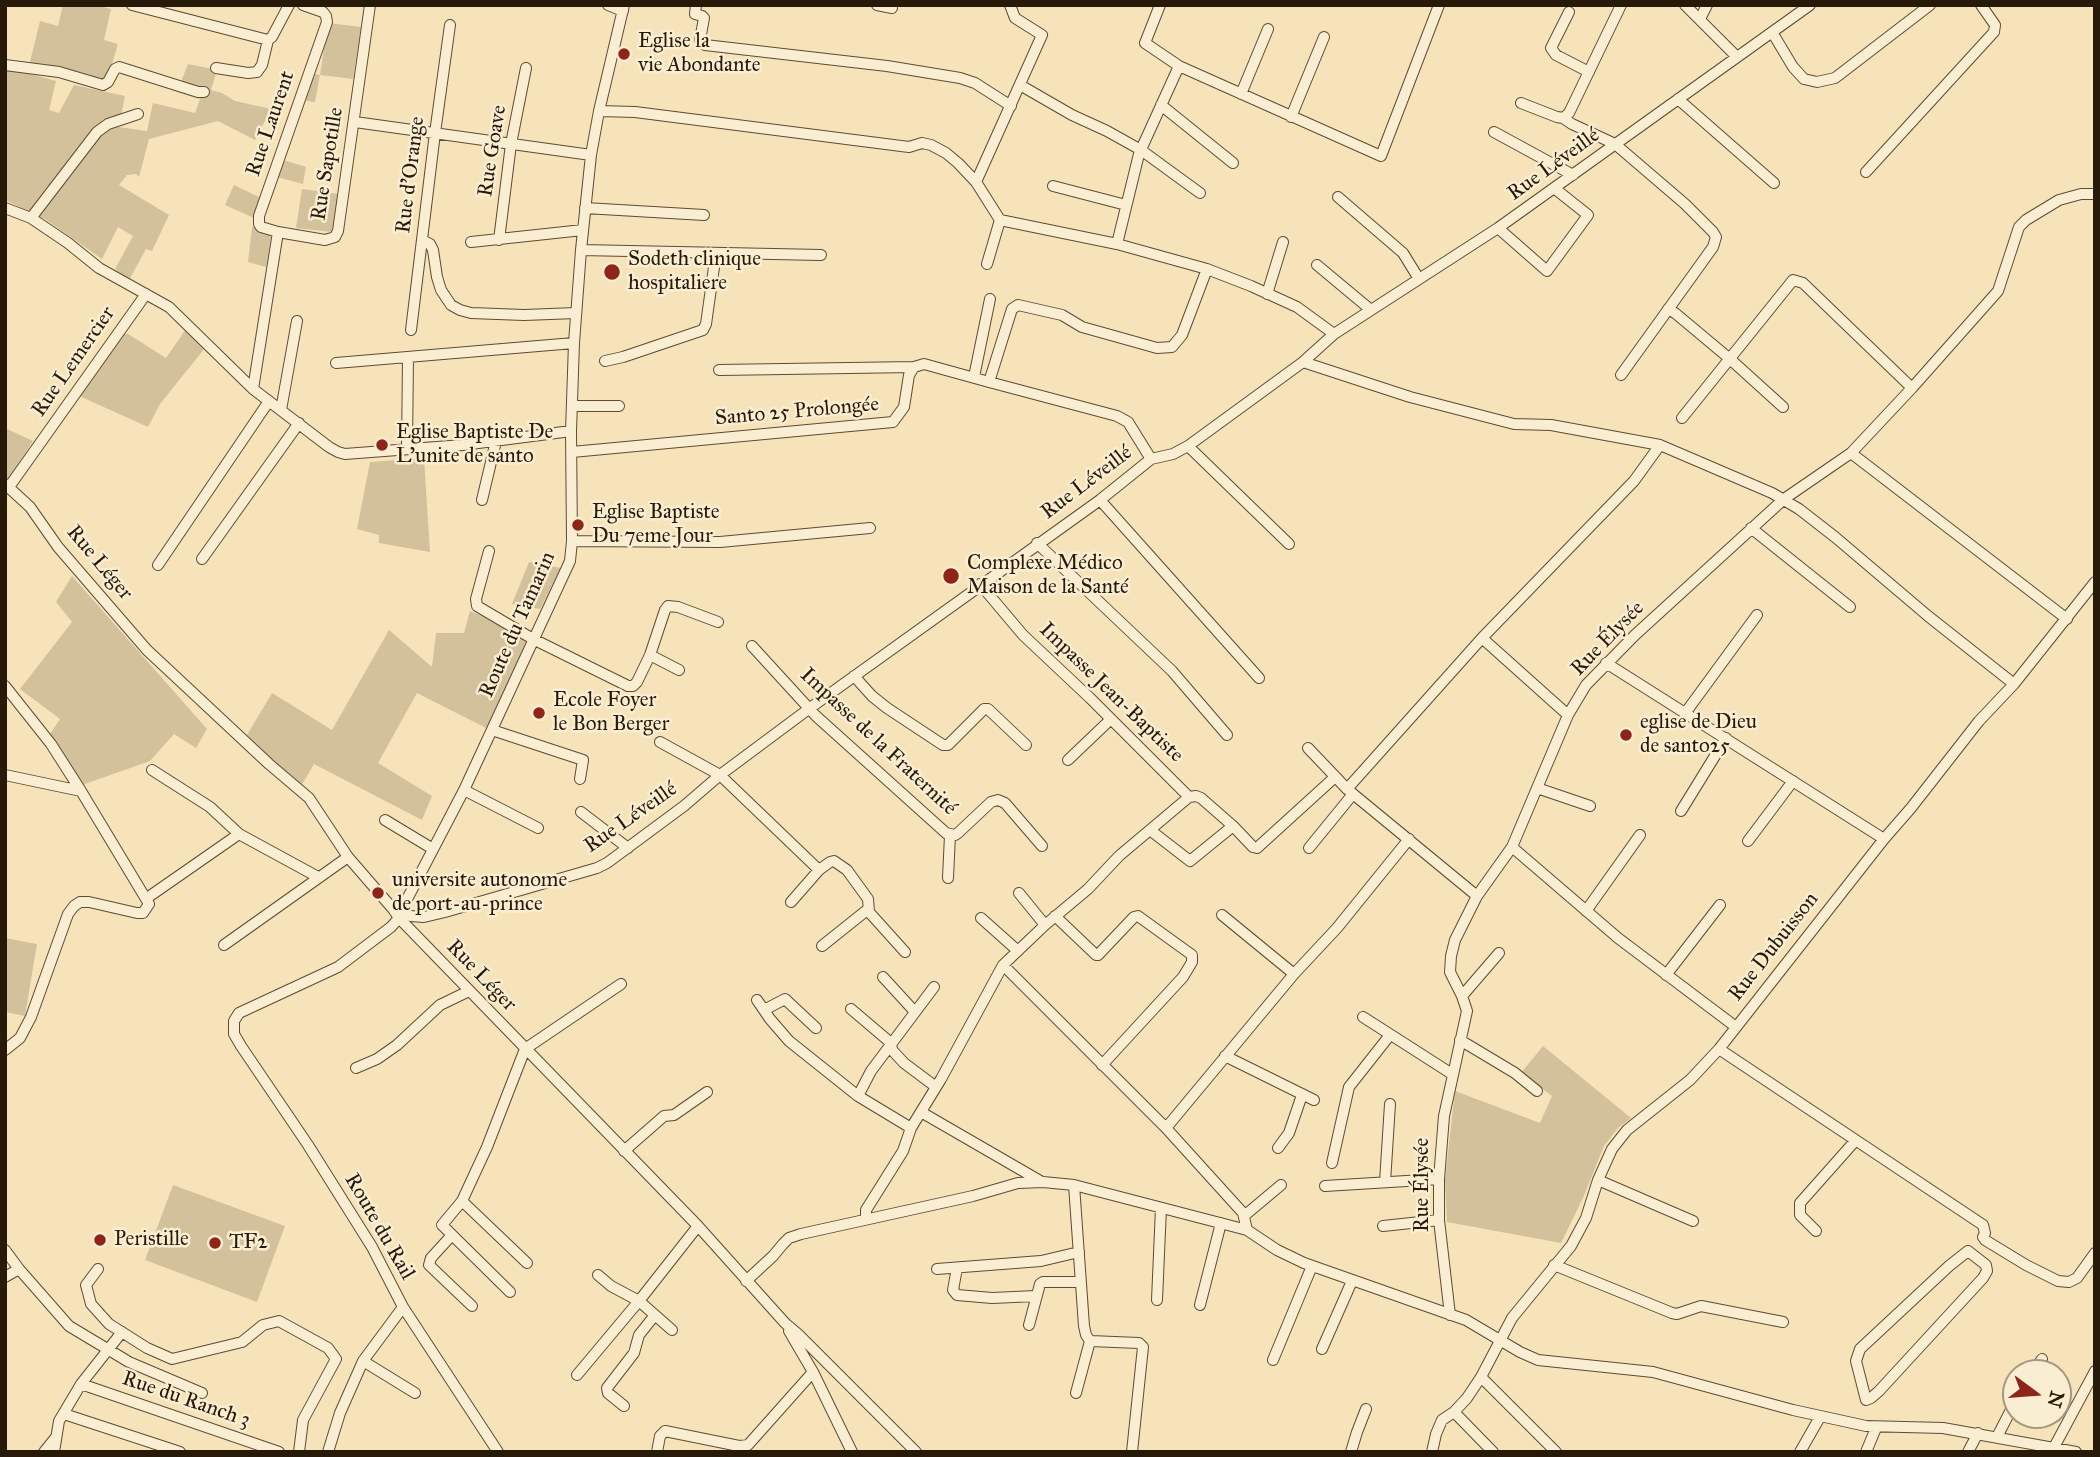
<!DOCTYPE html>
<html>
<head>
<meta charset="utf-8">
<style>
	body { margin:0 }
	#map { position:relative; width:2100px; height:1457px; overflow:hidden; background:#f6e3b9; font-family:"IM FELL Great Primer",serif }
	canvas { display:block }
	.frame { position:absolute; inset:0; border:7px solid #281a09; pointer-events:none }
	.north { position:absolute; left:2002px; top:1359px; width:70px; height:70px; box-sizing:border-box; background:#f9edd2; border:2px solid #a59982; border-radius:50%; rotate:106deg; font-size:19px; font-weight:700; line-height:28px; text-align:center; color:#281a09 }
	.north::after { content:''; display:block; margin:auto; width:24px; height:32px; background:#8f2418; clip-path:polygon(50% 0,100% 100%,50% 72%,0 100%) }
</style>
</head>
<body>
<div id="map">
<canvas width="2100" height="1457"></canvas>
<div class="frame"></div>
<div class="north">N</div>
</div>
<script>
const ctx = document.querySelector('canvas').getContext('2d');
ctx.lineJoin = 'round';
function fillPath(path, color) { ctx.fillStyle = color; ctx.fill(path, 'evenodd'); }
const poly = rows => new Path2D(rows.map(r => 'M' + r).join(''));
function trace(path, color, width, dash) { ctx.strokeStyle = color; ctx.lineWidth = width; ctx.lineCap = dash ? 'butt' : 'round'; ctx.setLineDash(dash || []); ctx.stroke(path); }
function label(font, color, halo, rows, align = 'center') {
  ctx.font = font + ' "IM FELL Great Primer",serif'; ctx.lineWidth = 5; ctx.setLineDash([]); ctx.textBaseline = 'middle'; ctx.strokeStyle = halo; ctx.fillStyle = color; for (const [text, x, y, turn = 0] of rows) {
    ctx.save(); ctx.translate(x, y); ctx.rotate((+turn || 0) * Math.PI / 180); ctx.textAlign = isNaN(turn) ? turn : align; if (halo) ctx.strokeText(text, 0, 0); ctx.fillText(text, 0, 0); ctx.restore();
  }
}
fillPath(poly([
	[63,5,96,5,111,9,104,40,118,44,106,84,29,66,40,21,58,26],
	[328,23,361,27,353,79,320,75,315,102,301,100,308,72,320,75],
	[188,64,217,70,211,90,222,93,235,101,271,109,255,140,218,121,149,139,139,177,136,174,127,175,119,185,169,215,152,251,146,249,129,280,115,269,133,236,118,227,102,259,45,219,5,200,5,70,20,71,56,81,49,110,59,113,74,85,125,96,119,127,147,131,153,103,195,113,200,99,177,92],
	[283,160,306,167,303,184,277,177],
	[234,185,261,198,254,218,225,205],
	[302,189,338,194,332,232,296,228],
	[252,227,272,230,266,267,248,262],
	[186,329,205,348,160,404,148,427,77,395,122,334,128,334,166,358],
	[5,428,33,441,8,479,5,477],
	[424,458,430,552,379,543,379,535,357,529,370,462],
	[529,562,561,568,540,609,512,604],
	[72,576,207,729,196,748,174,734,150,761,82,785,48,737,60,719,20,689,72,622,56,602],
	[470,611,529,635,488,729,417,693,378,763,432,796,422,820,314,764,300,788,247,735,272,693,332,730,389,630,432,667,436,633,464,633],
	[5,938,37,944,25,1016,5,1012],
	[1543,1046,1631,1118,1618,1128,1604,1146,1583,1198,1561,1243,1447,1222,1445,1180,1455,1091,1540,1123,1552,1096,1521,1073],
	[173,1185,285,1226,257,1302,145,1260]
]), '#d3c19b');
const minor = poly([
	[132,5,268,40,272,37,289,5],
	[608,5,623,11],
	[696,5,695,14,702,16,704,18,700,40,705,45,887,66,960,78,975,83,1011,106],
	[877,5,892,8],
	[1160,5,1145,43,1179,66,1381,156,1439,5],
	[1685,5,1737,57],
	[1569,12,1551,48,1556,55,1589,72],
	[1700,19,1707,5],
	[1772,32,1793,67,1804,79,1817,82,1835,78,1930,5],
	[5,65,59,72,103,85,108,82,115,69,119,67,198,92,204,92],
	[216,68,248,73,257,72,262,65,268,40],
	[1020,85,1072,115,1107,131,1141,150,1200,193],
	[1241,94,1268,29],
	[1678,99,1774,183],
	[1521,103,1557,117,1563,118,1569,113,1621,5],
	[1161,105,1233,163],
	[599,111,635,112,909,147,922,143,931,145,946,153,958,163,976,182],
	[1291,117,1324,37],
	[1563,118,1572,124,1615,144,1685,204,1713,232,1716,237,1713,247,1621,375],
	[355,122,591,155],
	[1494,132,1573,175],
	[1866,172,1994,32,1995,25,1981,5],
	[1053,186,1126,205],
	[1338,197,1403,253,1419,279],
	[5,208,31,218,68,243,99,268,169,307,253,389,329,447,338,452,345,454,463,445,571,431],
	[585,208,704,215],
	[31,218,97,132,108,124,138,114],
	[1000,220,1117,244,1207,269,1251,286,1297,307,1334,334],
	[1000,220,976,182,1042,35,1015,18,1010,5],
	[1498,228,1547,271,1588,215,1554,188],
	[278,232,261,227,259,224,259,216,327,22,326,16,323,12,303,5],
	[422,240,430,244,433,250,437,277,441,290,451,305,460,310,471,313,524,315,576,313],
	[499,240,511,144,526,68],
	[471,242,583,230],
	[1117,244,1139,154,1179,66],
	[581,250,821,255],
	[987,264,1000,220],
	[1317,265,1371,310],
	[1267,294,1283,242],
	[1668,309,1675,313,1730,359,1783,407],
	[411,330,435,133,450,25],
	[605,361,623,357,703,330,706,324,716,253],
	[1303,362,1410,397,1514,424,1551,425,1660,445,1772,493,1799,509,1835,537,1928,616,2014,684],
	[336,363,574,343],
	[719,370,914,367],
	[974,377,990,299],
	[989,382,1117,416,1128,422,1151,459],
	[253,389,278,232,325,240,335,237,338,231,370,5],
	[572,406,619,406],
	[281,410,297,321],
	[1682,418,1793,280,1803,283,1912,388],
	[1188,446,1289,544],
	[407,449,408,357],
	[572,452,893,422,904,407,909,375,914,367,924,364,989,382,1012,309,1018,305,1062,315,1082,327,1157,348,1172,347,1182,335,1207,269],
	[1851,453,2067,619],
	[5,484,30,507,58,547,147,650,269,764,309,798,348,857,393,909,399,918,698,1226,785,1323,798,1334,916,1452],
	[9,487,146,294],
	[482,500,496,441],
	[1100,500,1259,678],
	[1751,528,1850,607],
	[572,541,720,542,870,528],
	[1037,543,1172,671,1227,735],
	[489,551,476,599,477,606,533,639,628,686,633,686,637,682,650,655,665,610,668,606,678,607,718,622],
	[202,559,299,423],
	[158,565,269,401],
	[980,584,1023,635,1090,698,1189,797],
	[1482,638,1568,715],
	[752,646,816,716,946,833,955,835,958,833,991,802,998,800,1005,803,1042,846],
	[650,655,679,670],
	[1606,663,1884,839],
	[854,676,872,696,887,708,943,745,948,745,984,709,988,709,1026,745],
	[5,686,51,744,81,791,149,904,143,913,137,913,89,902,80,902,74,906,68,914,31,1017,20,1038,5,1050],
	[1686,712,1757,615],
	[492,730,583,760,580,779],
	[660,742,720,775,819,870],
	[1308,748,1347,789,1477,896],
	[1068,760,1111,719],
	[152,770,210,807,239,834,318,877],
	[5,775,81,791],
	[1537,788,1590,806],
	[1347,789,1482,638,1634,481,1660,445],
	[464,790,538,828],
	[1681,811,1726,738],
	[581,812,628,848],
	[385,820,433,849],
	[1150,830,1190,861,1233,826],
	[1748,841,1793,781],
	[1512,847,1618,938,1736,1027],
	[1309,848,1353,794],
	[948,878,950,835],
	[1019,893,1045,925],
	[147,898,239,834],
	[791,902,819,870,830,862,834,861,847,870,868,899,869,912,905,952],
	[1586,911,1640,835],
	[402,913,411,916,424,917,445,912,597,868,607,863,684,806,720,775,810,708,1100,500,1151,459,1173,454,1188,446,1303,362,1334,334,1498,228,1810,5],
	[1222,915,1294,974],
	[1055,916,1096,955,1098,955,1134,917,1138,916,1192,955,1192,962,1183,977,1102,1065],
	[981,918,1018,951],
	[224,945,348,857],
	[822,946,867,910],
	[1003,965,1166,1128,1243,1213,1247,1230],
	[1666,975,1720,905],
	[883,977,915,1012],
	[1462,996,1499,953],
	[757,1000,770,1019,789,1041,858,1096],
	[851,1009,891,1043,892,1050,904,1063,936,1087],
	[764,1010,785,999,816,1028],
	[1363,1017,1452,1074],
	[1460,1040,1515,1073,1537,1091],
	[1719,1049,1983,1225,1985,1233,1983,1237,1985,1240,2026,1265,2058,1281,2069,1282,2077,1278,2095,1253],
	[1225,1056,1314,1100],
	[356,1068,377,1059,397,1045,440,1005,469,991],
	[921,1112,1042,1182],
	[911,1128,941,1079,1003,965,1045,925,1088,889,1119,856,1189,797,1196,796,1201,798,1233,826,1253,847,1257,848,1335,777],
	[1166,1128,1294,974,1337,928,1409,839],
	[1278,1148,1289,1133,1302,1095],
	[624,1151,664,1116,674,1115,707,1092],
	[1332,1163,1349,1087,1390,1035],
	[1598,1180,1693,1221],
	[1385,1182,1390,1104],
	[1074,1185,1084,1326,1086,1335,1090,1341,1139,1343,1143,1347,1132,1452],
	[1325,1186,1439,1179],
	[462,1201,442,1225,510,1292],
	[1244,1216,1281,1185],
	[866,1219,866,1210,903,1151,911,1128,858,1096,871,1071,934,987],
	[1383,1226,1439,1220],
	[1816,1231,1800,1215,1800,1203,1855,1141],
	[452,1235,431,1258,429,1265,472,1306],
	[5,1250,19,1269,69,1326,129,1362,202,1393],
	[1968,1251,1986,1265,1987,1271,1983,1278,1879,1391,1871,1398,1866,1400,1856,1361,1860,1349,1949,1266,1968,1251],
	[527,1263,462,1201,487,1147,525,1049,621,984],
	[1554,1265,1672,1313,1677,1314,1701,1306,1783,1322],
	[957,1268,953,1290,957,1295,992,1298,1036,1296],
	[98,1269,86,1285,91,1304,109,1324,147,1348,172,1359,242,1342,263,1325,279,1321,328,1348,336,1359,303,1420,299,1452],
	[937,1269,1041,1261,1079,1252],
	[598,1275,611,1286,639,1301,672,1330],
	[5,1277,19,1269],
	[746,1281,773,1256,783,1244,789,1238,801,1234,973,1196,1018,1183,1043,1182,1074,1185,1247,1230,1277,1250,1304,1263,1466,1320,1520,1352,1538,1360,1653,1372,1793,1410,1866,1426,1943,1428,2076,1452],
	[1157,1300,1161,1208],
	[1200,1305,1221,1223],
	[1450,1315,1439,1220,1439,1179,1444,1116,1467,1011,1462,996,1450,972,1451,956,1455,940,1477,896,1512,847,1568,715,1586,685,1635,635,1784,499,1851,453,1912,388,1998,291,2019,227,2026,220,2059,200,2081,194,2095,194],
	[1029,1325,1040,1284,1043,1282,1081,1282],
	[789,1331,813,1372,852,1452],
	[1322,1349,1352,1281],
	[1273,1360,1312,1266],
	[363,1361,415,1393],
	[2033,1373,2042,1359],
	[577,1375,639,1301,698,1226],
	[1481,1377,1556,1452],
	[81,1384,279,1452],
	[1076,1393,1090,1341],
	[624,1406,608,1393,607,1388,634,1353,639,1335,655,1315],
	[1454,1412,1493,1452],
	[64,1414,180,1452],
	[1997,1437,2016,1400],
	[2052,1451,2095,1371],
	[44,1452,56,1437],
	[54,1452,59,1421,81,1384,122,1332],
	[328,1452,340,1413,363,1361,403,1307],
	[498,1452,403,1307,372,1247,308,1145,241,1046,234,1034,234,1021,239,1013,338,967,391,927,399,918,404,905,464,790,570,561,572,541,571,431,574,343,581,250,591,155,599,111,624,5],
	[657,1452,660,1436,665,1431,739,1446,748,1445,813,1372],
	[1351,1452,1357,1432,1366,1409],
	[1432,1452,1436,1434,1442,1420,1454,1412,1467,1398,1481,1377,1512,1318,1571,1246,1586,1218,1598,1180,1612,1149,1627,1130,1690,1080,1719,1049,1884,839,1911,808,1979,721,2014,684,2095,582],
	[1800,1452,1820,1417],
	[1866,1452,1876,1428],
	[1968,1452,1978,1433]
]);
trace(minor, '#5c4c35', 12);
trace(minor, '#f9edd2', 10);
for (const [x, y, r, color] of [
	[624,54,7,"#8f2418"],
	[612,272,9,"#8f2418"],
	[382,445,7,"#8f2418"],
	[578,525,7,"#8f2418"],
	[951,576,9,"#8f2418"],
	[539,713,7,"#8f2418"],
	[1626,735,7,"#8f2418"],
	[378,893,7,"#8f2418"],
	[100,1240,7,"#8f2418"],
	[215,1243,7,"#8f2418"]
]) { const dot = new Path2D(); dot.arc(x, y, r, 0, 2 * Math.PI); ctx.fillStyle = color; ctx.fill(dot); trace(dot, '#f9edd2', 2.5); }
label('21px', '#281a09', '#f9edd2', [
	["Eglise la",638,42],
	["vie Abondante",638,66],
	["Sodeth clinique",628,260],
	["hospitaliere",628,284],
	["Eglise Baptiste De",396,433],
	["L'unite de santo",396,457],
	["Eglise Baptiste",592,513],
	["Du 7eme Jour",592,537],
	["Complexe Médico",967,564],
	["Maison de la Santé",967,588],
	["Ecole Foyer",553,701],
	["le Bon Berger",553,725],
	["eglise de Dieu",1640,723],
	["de santo25",1640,747],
	["universite autonome",392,881],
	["de port-au-prince",392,905],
	["Peristille",114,1240],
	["TF2",229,1243]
], 'left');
label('21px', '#281a09', '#f9edd2', [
	["Rue Laurent",271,124,-71],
	["Rue Goave",493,151,-81],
	["Rue Sapotille",328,164,-81],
	["Rue Léveillé",1554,165,-36],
	["Rue d'Orange",411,175,-83],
	["Rue Lemercier",74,362,-55],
	["Santo 25 Prolongée",797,412,-5],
	["Rue Léveillé",1087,483,-37],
	["Rue Léger",99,563,50],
	["Route du Tamarin",518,625,-66],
	["Rue Élysée",1608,639,-46],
	["Impasse Jean-Baptiste",1111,693,44],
	["Impasse de la Fraternité",878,742,43],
	["Rue Léveillé",631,818,-35],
	["Rue Dubuisson",1774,947,-52],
	["Rue Léger",481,976,46],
	["Rue Élysée",1423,1185,-90],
	["Route du Rail",379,1227,60],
	["Rue du Ranch 3",186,1400,19]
]);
</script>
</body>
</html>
